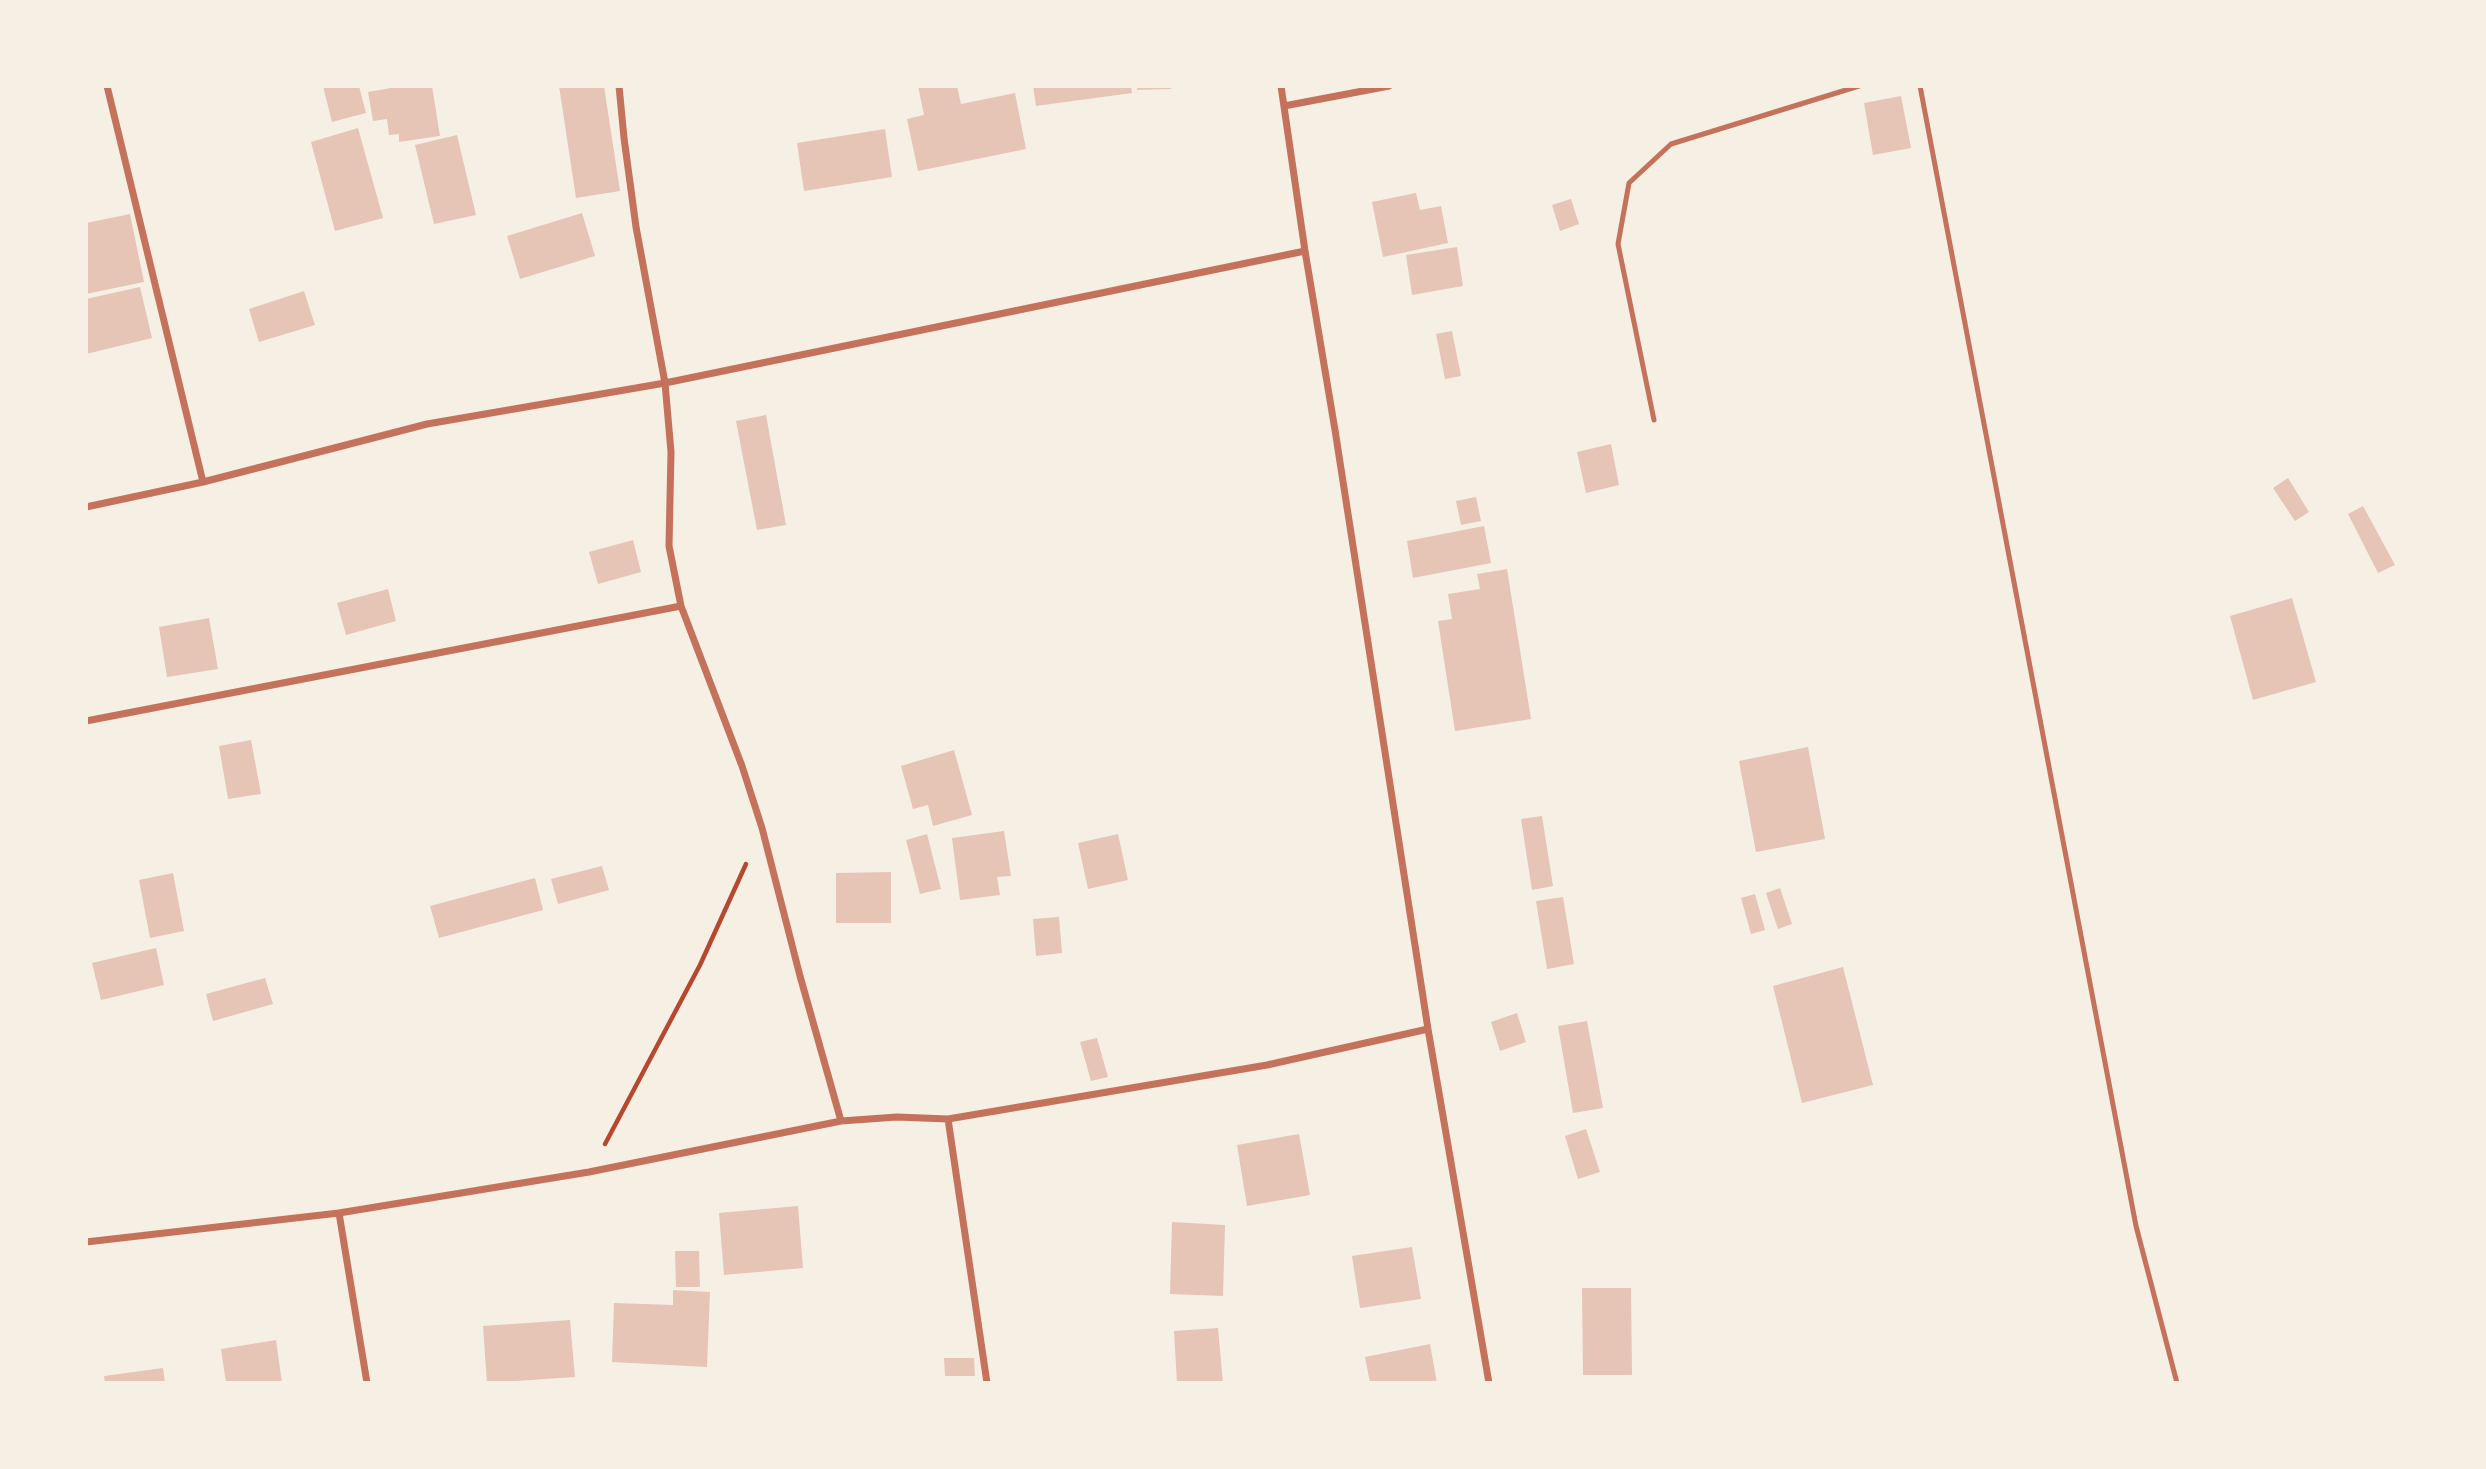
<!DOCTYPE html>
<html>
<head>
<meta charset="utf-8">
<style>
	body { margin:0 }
	#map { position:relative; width:2486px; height:1469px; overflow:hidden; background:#f6efe4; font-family:Overpass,sans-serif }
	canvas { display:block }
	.frame { position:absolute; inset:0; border:88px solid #f6efe4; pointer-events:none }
</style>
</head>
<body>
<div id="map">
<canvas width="2486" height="1469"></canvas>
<div class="frame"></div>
</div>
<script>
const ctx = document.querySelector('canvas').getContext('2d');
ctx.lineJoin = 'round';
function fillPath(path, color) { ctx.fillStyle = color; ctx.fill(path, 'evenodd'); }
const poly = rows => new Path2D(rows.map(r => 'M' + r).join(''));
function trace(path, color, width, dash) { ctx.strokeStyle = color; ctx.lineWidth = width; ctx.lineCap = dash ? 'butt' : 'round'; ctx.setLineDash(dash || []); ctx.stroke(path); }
fillPath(poly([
	[323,86,359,86,366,113,332,122],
	[391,86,432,86,440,136,399,142,399,134,389,135,387,119,373,121,368,92,391,88],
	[559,86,604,86,620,191,576,198],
	[918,86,957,86,961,104,1015,93,1026,149,918,171,907,119,924,115],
	[1033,86,1131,86,1132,93,1036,106],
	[1137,86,1171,86,1171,89,1137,90],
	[1901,96,1911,148,1873,155,1864,103],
	[358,128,383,218,335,231,311,142],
	[885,129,892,177,804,191,797,143],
	[457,135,476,215,434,224,415,145],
	[1416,193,1420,210,1441,206,1448,243,1383,257,1372,202],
	[1571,199,1579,224,1560,231,1552,205],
	[582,213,595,256,520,279,507,236],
	[130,214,144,282,86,294,86,223],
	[1457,247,1463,286,1412,295,1406,255],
	[140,287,152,338,86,354,86,299],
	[304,291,315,325,259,342,249,309],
	[1452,331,1461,376,1445,379,1436,334],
	[766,415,786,525,757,530,736,421],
	[1611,444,1619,485,1586,493,1577,452],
	[2288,478,2309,512,2295,521,2273,488],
	[1476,497,1481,521,1461,525,1456,501],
	[2363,506,2395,565,2378,573,2348,514],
	[1484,526,1491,563,1413,578,1407,541],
	[633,540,641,572,598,584,589,552],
	[1507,569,1531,719,1455,731,1438,621,1452,619,1448,594,1480,589,1477,574],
	[388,589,396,621,346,635,337,603],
	[2292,598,2316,682,2253,700,2230,616],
	[209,618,218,669,167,677,159,627],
	[251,740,261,794,228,799,219,746],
	[1808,747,1825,839,1756,852,1739,761],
	[954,750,972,815,933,826,928,805,913,809,901,766],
	[1542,816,1553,886,1532,890,1521,819],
	[1004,831,1011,876,997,877,1000,895,960,900,952,838],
	[927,834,941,889,920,894,906,840],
	[1118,834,1128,880,1088,889,1078,843],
	[602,866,609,890,558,904,551,879],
	[891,872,891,923,836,923,836,873],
	[173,873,184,931,150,938,139,880],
	[535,878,543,910,439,938,430,906],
	[1780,888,1792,924,1778,929,1766,893],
	[1755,894,1765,930,1751,934,1741,898],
	[1563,897,1574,964,1547,969,1536,901],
	[1059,917,1062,953,1036,956,1033,919],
	[156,948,164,985,101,1000,92,963],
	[1843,967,1873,1085,1802,1103,1773,986],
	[265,978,273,1004,213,1021,206,994],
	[1517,1013,1526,1042,1500,1051,1491,1022],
	[1587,1021,1603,1108,1573,1113,1558,1026],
	[1097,1038,1108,1077,1091,1081,1080,1042],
	[1586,1129,1600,1172,1578,1179,1565,1136],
	[1299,1134,1310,1195,1247,1206,1237,1145],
	[798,1206,803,1268,724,1275,719,1213],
	[1172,1222,1225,1225,1223,1296,1170,1294],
	[1412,1247,1421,1299,1360,1308,1352,1256],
	[675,1251,699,1251,700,1287,676,1287],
	[1582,1288,1631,1288,1632,1375,1583,1375],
	[673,1290,710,1292,707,1367,612,1362,614,1303,673,1305],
	[570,1320,575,1377,487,1383,483,1326],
	[1218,1328,1223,1383,1177,1383,1174,1331],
	[276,1340,282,1383,226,1383,221,1349],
	[1430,1344,1437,1383,1370,1383,1365,1357],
	[944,1358,974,1358,975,1376,945,1376],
	[163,1368,165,1383,105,1383,104,1376]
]), '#e6c5b7');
trace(poly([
	[605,1144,700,965,746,864]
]), '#b5482f', 4.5);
trace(poly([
	[1920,86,2136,1226,2177,1383],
	[1654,420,1618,244,1629,183,1671,144,1859,86]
]), '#c5725c', 5);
trace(poly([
	[107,86,203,482],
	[619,86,624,138,636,227,665,383,671,452,669,546,681,606,742,766,762,828,800,976,841,1121],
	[1281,86,1305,251,1335,430,1428,1029,1489,1383],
	[1284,106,1389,86],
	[86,507,203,482,427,424,665,383,1305,251],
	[86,721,681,606],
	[948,1119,987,1383],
	[339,1213,367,1383],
	[86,1242,339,1213,589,1172,841,1121,897,1117,948,1119,1267,1065,1428,1029]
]), '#c5725c', 7);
</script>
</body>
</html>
